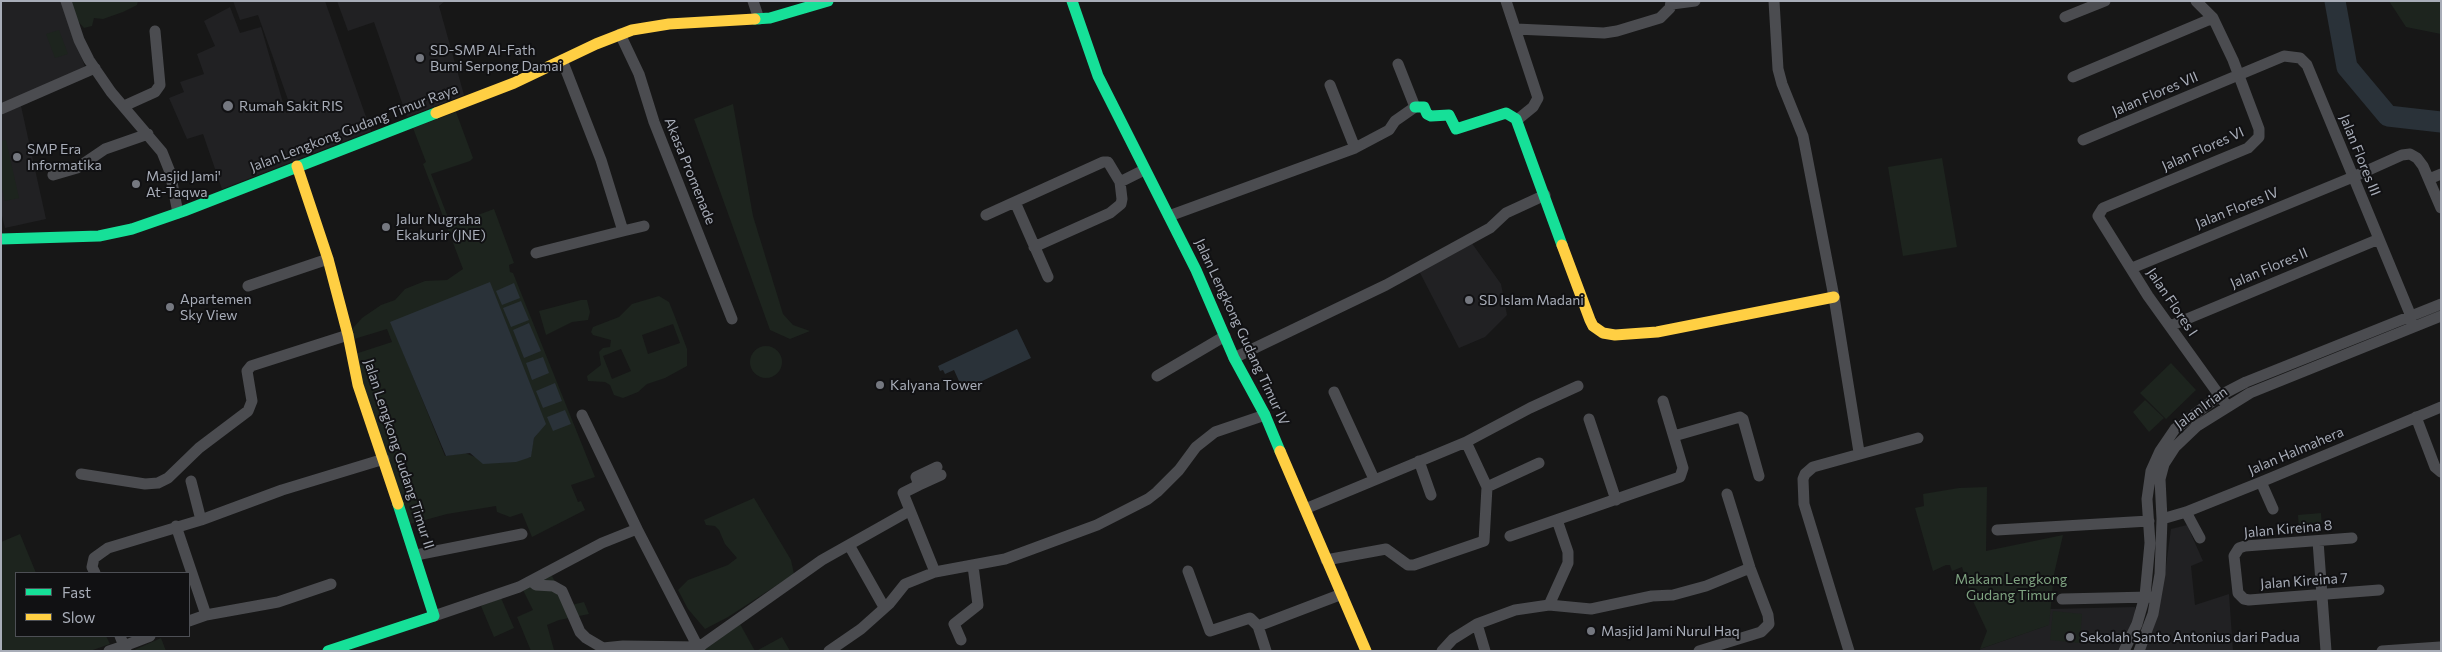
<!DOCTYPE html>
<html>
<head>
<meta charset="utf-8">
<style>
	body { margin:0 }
	#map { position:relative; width:2442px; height:652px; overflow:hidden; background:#171717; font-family:Commissioner,sans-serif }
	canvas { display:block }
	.frame { position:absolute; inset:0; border:2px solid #a8adb8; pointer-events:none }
	.legend { position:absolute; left:15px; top:572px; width:175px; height:65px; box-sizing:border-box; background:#111113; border:1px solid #4d4f55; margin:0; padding:6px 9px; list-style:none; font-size:15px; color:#a8adb8 }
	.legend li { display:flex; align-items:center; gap:10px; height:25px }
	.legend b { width:25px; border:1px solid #4d4f55 }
</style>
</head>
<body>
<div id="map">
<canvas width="2442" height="652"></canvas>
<div class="frame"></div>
<ul class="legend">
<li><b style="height:6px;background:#16e098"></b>Fast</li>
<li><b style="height:6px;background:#ffcf43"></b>Slow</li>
</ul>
</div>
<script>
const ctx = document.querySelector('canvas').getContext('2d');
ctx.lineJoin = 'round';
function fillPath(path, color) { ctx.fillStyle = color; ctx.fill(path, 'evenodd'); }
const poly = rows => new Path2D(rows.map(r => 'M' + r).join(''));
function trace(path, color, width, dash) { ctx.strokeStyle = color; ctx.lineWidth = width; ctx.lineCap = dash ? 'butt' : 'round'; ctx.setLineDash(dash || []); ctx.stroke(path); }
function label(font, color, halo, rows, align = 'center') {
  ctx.font = font + ' Commissioner,sans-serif'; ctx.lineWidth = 4; ctx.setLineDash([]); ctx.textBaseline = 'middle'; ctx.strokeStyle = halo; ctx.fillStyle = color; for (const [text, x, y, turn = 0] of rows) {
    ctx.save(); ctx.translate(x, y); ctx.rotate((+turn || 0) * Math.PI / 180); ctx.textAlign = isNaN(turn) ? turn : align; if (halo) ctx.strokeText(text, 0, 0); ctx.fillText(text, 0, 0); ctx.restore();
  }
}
fillPath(poly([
	[1,1,62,1,86,70,1,105],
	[233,1,325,1,371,131,222,189,203,134,187,139,169,98,184,92,180,82,204,74,197,54,215,46,204,21,230,7,240,33,261,27,286,113,292,111,258,15,240,20],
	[337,1,445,1,439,6,464,95,407,117,374,22,348,31],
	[21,106,46,219,5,228,1,212,1,110],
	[1471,242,1501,284,1507,315,1485,337,1459,348,1419,271],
	[2187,525,2203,561,2191,566,2195,605,2229,594,2233,651,2144,651,2165,573,2171,529],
	[2135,607,2136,616,2118,651,1981,651,1980,649,2048,625,2050,609]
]), '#212123');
fillPath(poly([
	[69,1,138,1,137,5,123,12,103,19,94,18,92,26,84,28,76,19],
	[2389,1,2441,1,2441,34,2406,27],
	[59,30,68,54,55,58,46,34],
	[733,104,753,216,783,314,793,325,810,331,790,339,770,330,694,119],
	[456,112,473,158,470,161,431,174,451,225,494,209,514,263,509,265,510,272,513,273,595,477,571,485,578,502,581,501,585,510,532,537,522,513,510,517,497,512,496,506,447,514,403,526,355,354,392,342,387,329,351,340,353,328,362,318,381,305,395,300,405,289,425,281,447,280,463,269,423,164,426,162,413,128],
	[391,322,540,430,534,438,530,458,475,457,465,453,445,456],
	[6,140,19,198,5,201,1,185,1,141],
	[1942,158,1957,247,1903,256,1888,167],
	[659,296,669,302,675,317,687,349,687,366,665,378,647,384,638,392,623,398,614,395,610,385,605,382,588,381,587,376,601,365,599,352,603,348,610,347,611,340,593,335,591,332,593,327,619,317,632,304],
	[673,324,680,343,648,354,642,335],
	[621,349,631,371,612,379,603,356],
	[581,300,587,300,590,312,588,320,572,322,546,335,539,311],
	'750 362a16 16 0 1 1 32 0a16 16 0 1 1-32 0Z',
	[2171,363,2196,390,2166,419,2140,393],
	[2145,400,2164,418,2149,432,2133,412],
	[1987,487,1986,551,2063,535,2054,574,2049,625,1980,649,1987,631,1972,599,1962,567,1952,571,1950,565,1946,565,1933,571,1915,508,1924,506,1923,494,1959,488],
	[754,498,791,560,794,574,728,617,705,629,688,609,678,590,688,580,728,565,737,558,725,544,719,530,715,526,706,525,704,520],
	[2321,513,2322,529,2299,530,2298,515],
	[20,534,36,573,16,573,16,636,106,636,110,644,90,651,1,651,1,542],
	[551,574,567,606,584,602,589,614,559,620,547,625,554,650,531,651,517,617,533,610,522,588],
	[501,598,514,628,494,637,481,606],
	[2053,611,2082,614,2080,643,2050,640],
	[740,624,755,651,703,651],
	[782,637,790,651,758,651,758,650],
	[161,638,166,651,132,651]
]), '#1d241e');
fillPath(poly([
	[490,282,546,424,534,438,531,457,516,462,483,464,470,453,446,456,390,322],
	[514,283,520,298,502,305,496,291],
	[521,301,529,320,511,327,503,308],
	[529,323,541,351,524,358,513,330],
	[1017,329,1031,358,963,390,954,370,945,374,943,370,940,371,938,366],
	[543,357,549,373,532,380,526,363],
	[555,383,562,401,543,408,536,391],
	[565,410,571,424,553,431,547,417]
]), '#2a3239');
trace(poly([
	[2335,1,2347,67,2388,116,2441,122]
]), '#2a3239', 21);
trace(poly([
	[66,1,79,40,89,60,111,92,162,152,170,172,178,213],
	[753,1,759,19],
	[1506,1,1538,98,1533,107,1517,120],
	[1774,1,1778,69,1782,84,1803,136,1834,297,1859,452],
	[2196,1,2213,18,2233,60,2259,129,2259,137,2248,148,2103,208,2098,216,2148,296,2227,406],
	[1672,4,1695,1],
	[2065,17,2105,1],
	[1516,29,1604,33,1617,31,1660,18,1670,8,1671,1],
	[620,34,639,74,654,122,732,319],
	[2073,77,2213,18],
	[1330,85,1355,148],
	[124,106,155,92,160,85,155,31],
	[1,109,95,68],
	[2083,140,2284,56,2300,58,2307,65,2415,326],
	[53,175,77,168,105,149,148,134],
	[2429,179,2441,174],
	[1120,182,1144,170],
	[1015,202,1048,277],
	[986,215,1103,162,1108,162,1120,182,1122,199,1121,204,1110,213,1034,247],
	[1169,216,1355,148,1389,130,1395,121,1415,107,1398,64],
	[623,231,644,226],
	[536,253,623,231,601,160,562,60],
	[2132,268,2353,177,2402,155,2410,154,2417,158,2423,166,2441,208],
	[248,286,328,259],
	[2170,326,2379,239],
	[1234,358,1386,285,1490,228,1506,213,1545,195],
	[1157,376,1225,336],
	[1334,392,1374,479],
	[2416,417,2435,467,2441,472],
	[1589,419,1616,500],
	[1674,436,1740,417,1743,419,1759,476],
	[1466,442,1530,408,1578,386],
	[1419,461,1431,495],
	[937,467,916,477,919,485,903,493,935,572,1005,559,1097,525,1148,499,1157,492,1179,470,1196,447,1215,432,1265,415],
	[81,474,145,484,158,483,168,478,199,448,248,411,252,401,247,371,251,366,348,335],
	[191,481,201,520],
	[2261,482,2273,509],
	[919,485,941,475],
	[1487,487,1539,463],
	[1305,509,1466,442,1487,487,1484,541,1414,565,1408,565,1386,549,1326,560],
	[2186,512,2200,538],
	[2162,519,2186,512,2261,482,2441,407],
	[176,526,206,615],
	[637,529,700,651],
	[1997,530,2149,521],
	[1510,536,1680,477,1683,468,1663,401],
	[2352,538,2245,546,2239,548,2234,556,2238,593,2244,599,2249,600,2379,590],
	[2318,541,2326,651],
	[849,545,884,607],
	[416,555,522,534],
	[1188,571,1210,631,1250,618,1258,626,1342,594],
	[95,573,92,567,94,558,108,548,201,520,282,490,384,459],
	[531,581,536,585,553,586,562,591,580,632,586,638,603,648,623,646,699,647,822,560,909,511],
	[2062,599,2150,597],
	[1549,605,1568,563,1568,552,1557,520],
	[434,616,519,587,602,543,637,529,582,415],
	[189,621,206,615,278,602,331,584],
	[1477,624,1485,651],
	[1258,626,1266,651],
	[120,636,124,646,150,636],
	[961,640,954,624,978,605,973,566],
	[109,651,124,646,126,651],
	[829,651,861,629,889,604,905,584,935,572],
	[1442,651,1453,639,1477,624,1515,610,1549,605,1591,609,1652,596,1673,595,1706,586,1750,568],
	[1699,651,1761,632,1769,624,1768,615,1750,568,1727,494],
	[1849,651,1804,504,1803,479,1805,474,1813,467,1918,438],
	[2124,651,2137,624,2145,596,2150,543,2147,499,2151,471,2160,451,2175,429,2219,396,2246,382,2441,304],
	[2139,651,2153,614,2160,574,2162,519,2160,479,2164,464,2175,447,2197,426,2250,393,2441,316],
	[2382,651,2440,647]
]), '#4b4c50', 11);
trace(poly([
	[1072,1,1098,76,1196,270,1234,358,1265,415,1280,451],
	[755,19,770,18,828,1],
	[1415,107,1424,107,1427,114,1431,116,1449,115,1456,129,1506,113,1516,119,1562,245],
	[1,239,99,236,132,229,184,211,436,113],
	[328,651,434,616,398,504]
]), '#16e098', 11);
trace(poly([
	[436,113,514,83,596,44,632,30,669,24,755,19],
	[297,166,328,259,348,335,358,385,398,504],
	[1562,245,1590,320,1593,326,1603,333,1615,335,1657,332,1834,297],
	[1280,451,1366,651]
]), '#ffcf43', 11);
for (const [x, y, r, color] of [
	[420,58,5,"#757880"],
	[228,106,6,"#757880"],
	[17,157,5,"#757880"],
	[136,184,5,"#757880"],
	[386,227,5,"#757880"],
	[1469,300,5,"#757880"],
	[170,307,5,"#757880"],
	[880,385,5,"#757880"],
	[1591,631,5,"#757880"],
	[2070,637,5,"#757880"]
]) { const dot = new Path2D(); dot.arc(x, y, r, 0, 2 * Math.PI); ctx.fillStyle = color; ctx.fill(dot); trace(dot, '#111113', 2); }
label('14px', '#a8adb8', '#111113', [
	["SD-SMP Al-Fath",430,50],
	["Bumi Serpong Damai",430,66],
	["Rumah Sakit RIS",239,106],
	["SMP Era",27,149],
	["Informatika",27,165],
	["Masjid Jami'",146,176],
	["At-Taqwa",146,192],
	["Jalur Nugraha",396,219],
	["Ekakurir (JNE)",396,235],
	["Apartemen",180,299],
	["Sky View",180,315],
	["SD Islam Madani",1479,300],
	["Kalyana Tower",890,385],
	["Masjid Jami Nurul Haq",1601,631],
	["Sekolah Santo Antonius dari Padua",2080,637]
], 'left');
label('14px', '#a8adb8', '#111113', [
	["Jalan Flores VII",2155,94,-23],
	["Jalan Lengkong Gudang Timur Raya",354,128,-21],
	["Jalan Flores VI",2203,149,-24],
	["Jalan Flores III",2360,155,68],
	["Akasa Promenade",690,171,68],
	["Jalan Flores IV",2237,208,-22],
	["Jalan Flores II",2269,268,-23],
	["Jalan Flores I",2172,302,56],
	["Jalan Lengkong Gudang Timur IV",1242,332,65],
	["Jalan Irian",2201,408,-36],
	["Jalan Halmahera",2296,451,-23],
	["Jalan Lengkong Gudang Timur II",399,454,72],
	["Jalan Kireina 8",2288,529,-5],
	["Jalan Kireina 7",2304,581,-4]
]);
label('14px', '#7fa381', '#111113', [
	["Makam Lengkong",2011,579],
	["Gudang Timur",2011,595]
]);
</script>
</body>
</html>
